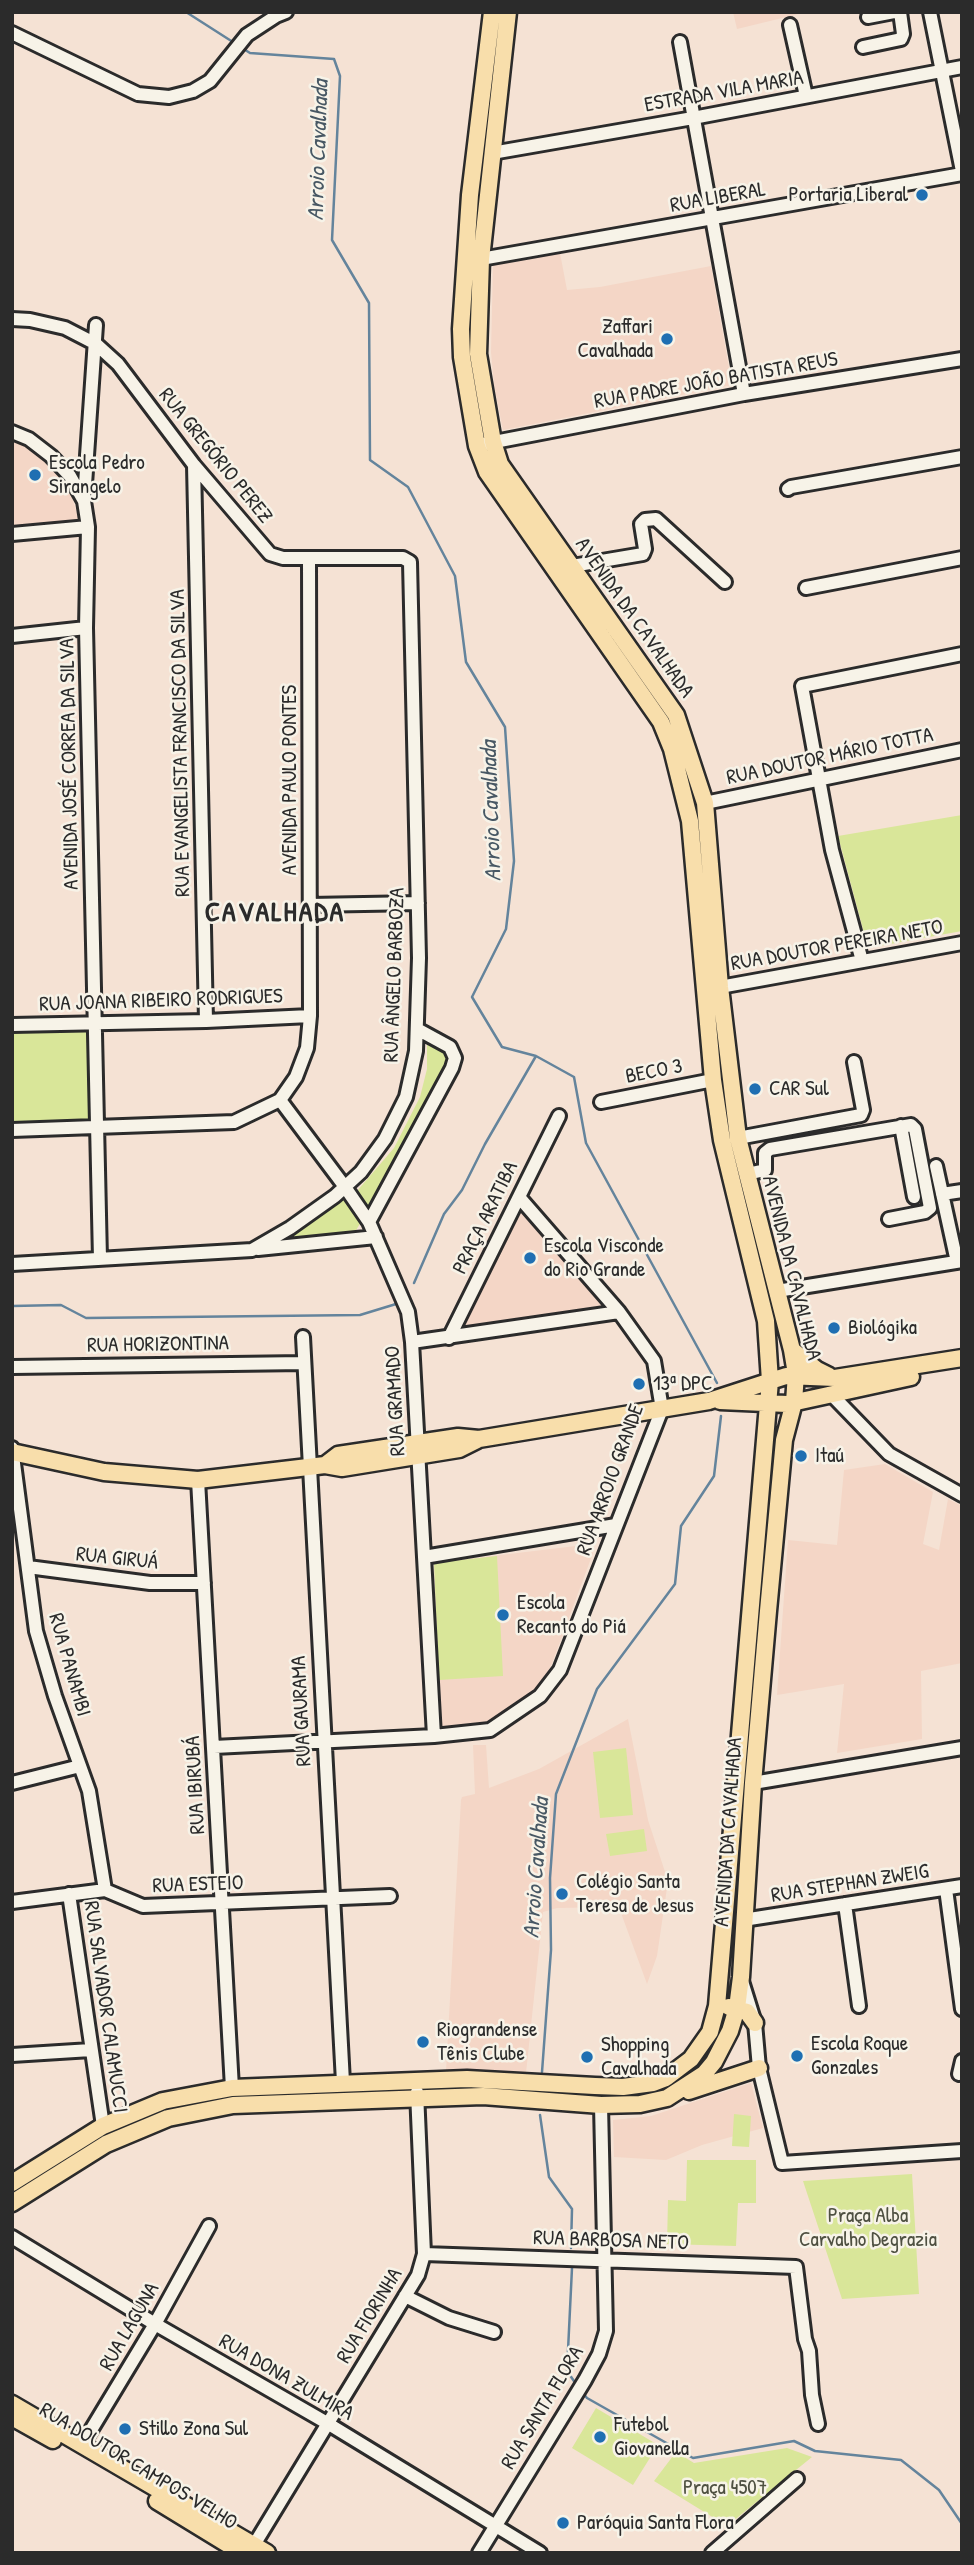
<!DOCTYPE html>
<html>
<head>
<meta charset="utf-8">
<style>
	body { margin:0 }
	#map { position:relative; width:974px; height:2565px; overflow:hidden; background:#f5e2d4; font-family:"Patrick Hand",sans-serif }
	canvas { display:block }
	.frame { position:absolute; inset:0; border:14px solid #2b2b2b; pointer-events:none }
</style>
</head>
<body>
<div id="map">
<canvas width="974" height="2565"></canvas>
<div class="frame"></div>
</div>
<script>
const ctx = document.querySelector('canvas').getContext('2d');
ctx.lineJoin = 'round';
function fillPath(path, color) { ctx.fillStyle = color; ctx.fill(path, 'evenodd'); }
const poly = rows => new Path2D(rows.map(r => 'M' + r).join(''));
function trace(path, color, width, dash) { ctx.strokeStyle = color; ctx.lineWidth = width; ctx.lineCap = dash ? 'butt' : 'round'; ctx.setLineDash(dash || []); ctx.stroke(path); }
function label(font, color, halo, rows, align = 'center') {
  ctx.font = font + ' "Patrick Hand",sans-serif'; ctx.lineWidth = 5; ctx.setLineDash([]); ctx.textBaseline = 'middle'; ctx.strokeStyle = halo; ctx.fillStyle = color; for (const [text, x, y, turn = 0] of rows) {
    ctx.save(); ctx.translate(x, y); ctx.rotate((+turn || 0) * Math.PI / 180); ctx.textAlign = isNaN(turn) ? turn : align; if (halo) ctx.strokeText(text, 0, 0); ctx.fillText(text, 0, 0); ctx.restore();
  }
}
fillPath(poly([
	[733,12,807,12,737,29],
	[560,253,567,290,600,287,711,266,732,385,503,430,494,385,491,352,493,265],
	[12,442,27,446,46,461,69,489,80,522,12,526],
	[520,1207,606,1308,463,1328],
	[885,1464,933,1492,923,1544,939,1550,948,1499,962,1506,962,1663,921,1671,922,1739,837,1753,844,1684,777,1695,788,1540,837,1545,844,1470],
	[584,1545,593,1553,551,1666,534,1692,487,1723,441,1727,434,1563],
	[628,1719,648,1820,668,1881,657,1956,647,1984,621,1913,611,1907,557,1908,543,1912,526,2073,489,2070,446,2071,461,1800,462,1797,475,1794,473,1745,486,1745,489,1788,539,1769],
	[751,2083,763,2128,702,2145,666,2160,614,2157,613,2120,651,2116]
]), '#f4d6c6');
fillPath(poly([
	[962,815,962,931,868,948,838,836],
	[90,1030,93,1124,12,1127,12,1032],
	[427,1040,445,1048,450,1057,448,1066,370,1211,357,1191,394,1148,420,1097,427,1069],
	[344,1198,361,1222,355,1232,286,1239],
	[497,1556,503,1676,439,1680,434,1563],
	[626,1748,633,1815,600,1818,593,1752],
	[644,1829,647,1851,610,1856,606,1834],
	[734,2114,751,2116,749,2147,732,2146],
	[687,2160,756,2160,756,2203,738,2203,736,2246,667,2244,668,2200,686,2201],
	[912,2174,919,2294,842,2299,803,2181],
	[596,2408,658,2445,633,2485,572,2448],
	[787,2448,812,2457,727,2526,654,2481,676,2452,694,2463]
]), '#d9e699');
trace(poly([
	[186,12,236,44],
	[242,48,250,53,334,59,340,76,332,240,369,303,370,460,408,487,455,576,466,662,505,727,514,861,506,929,472,997,502,1047,536,1056,574,1077,586,1143,717,1383],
	[414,1283,444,1214,462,1190,485,1144,536,1056],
	[12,1306,61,1305,86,1318,360,1315,396,1304],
	[542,2072,551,1950,550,1878,556,1794,597,1689,675,1584,681,1526,714,1476,721,1416],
	[540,2115,549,2177,572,2209,571,2248],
	[572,2268,567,2371,576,2384],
	[582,2392,587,2398,693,2458,794,2441,815,2451,901,2460,939,2490,962,2524]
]), '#64849c', 2.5);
const minor = poly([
	[930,12,962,171],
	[868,17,894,12],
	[790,25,806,96],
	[12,33,138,94,169,97,193,91,210,81,247,35,276,16,286,12],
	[680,42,744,394],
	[863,47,901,39,903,34,900,12],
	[492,153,693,118,962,67],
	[481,259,962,174],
	[12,319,30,320,65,328,96,344,118,364,194,465,270,554,283,558,403,558,410,562,419,958,416,1051,406,1097,385,1139,361,1172,335,1196,290,1228,252,1250,12,1264],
	[12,432,29,439,51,456,70,476,84,501,88,527,86,628,100,1259],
	[484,444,744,394,962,359],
	[194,465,206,1021],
	[788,489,791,487,962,457],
	[84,499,96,325],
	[12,534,88,527],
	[572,566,643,554,645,549,641,524,645,520,656,519,725,582],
	[806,588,962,558],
	[12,636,86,628],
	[705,803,962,750],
	[310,905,418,903],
	[862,961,832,850,802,686,962,654],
	[720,987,962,943],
	[12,1025,206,1021,310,1016],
	[280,1100,345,1187,369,1222,408,1312,412,1342,434,1736],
	[601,1102,713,1080],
	[901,1126,914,1197],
	[12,1130,234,1122,280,1100,296,1077,307,1048,310,1016,309,558],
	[738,1138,861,1115,863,1110,854,1062],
	[936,1166,957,1262],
	[747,1174,765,1170,765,1153,770,1149,911,1125,915,1129,930,1208,925,1212,889,1219],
	[942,1194,962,1191],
	[369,1222,452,1068,455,1058,450,1047,417,1029],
	[258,1249,376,1237],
	[777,1291,962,1261],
	[303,1337,343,2082],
	[449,1338,559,1116],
	[412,1342,619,1312],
	[12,1367,304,1363],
	[830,1393,889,1454,962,1495],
	[12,1448,36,1631,55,1696,89,1791,105,1890],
	[198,1480,232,2088],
	[424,1557,616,1525],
	[28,1567,150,1583,204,1583],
	[214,1747,434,1736,490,1730,540,1696,560,1670,662,1409,654,1361,619,1312,519,1197],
	[12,1783,80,1766],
	[753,1783,962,1748],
	[946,1889,962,2009],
	[69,1894,103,2126],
	[12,1902,105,1890,143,1906,390,1896],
	[845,1904,859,2006],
	[743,1920,962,1886],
	[741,1978,755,2023,759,2068,782,2163,962,2151],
	[12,2055,91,2050],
	[959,2074,962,2061],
	[12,2237,155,2324,327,2423,540,2553],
	[424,2254,796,2267,805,2339,809,2351,812,2395,818,2424],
	[405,2296,449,2318,494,2332],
	[82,2445,155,2324,209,2226],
	[254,2545,418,2275,424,2254,417,2092],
	[479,2553,585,2380,599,2354,606,2331,601,2105],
	[712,2553,797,2479]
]);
const major = poly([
	[792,1350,817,1370,829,1376],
	[720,1401,787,1404,911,1377],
	[12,1452,104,1472,198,1480,325,1465,342,1468,459,1449,477,1440],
	[325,1465,338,1455,458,1437,479,1439,709,1401,786,1376,835,1378,962,1358],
	[729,2007,747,2012,755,2023],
	[689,2091,759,2068],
	[12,2183,103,2126,163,2101,232,2088,467,2079,595,2086,623,2087,653,2083,666,2078,691,2059,710,2032,717,2006,770,1381,766,1321,722,1140,713,1080,690,821,672,749,661,722,487,472,477,446,462,357,461,329,470,195,492,12],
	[12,2203,106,2144,168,2118,233,2105,483,2096,601,2105,640,2104,667,2098,704,2074,714,2062,730,2031,737,2008,741,1977,753,1783,768,1611,784,1440,794,1402,796,1374,792,1350,738,1138,720,987,705,803,676,715,500,464,493,442,478,354,481,259,508,12],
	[12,2404,267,2553],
	[12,2417,53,2440],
	[157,2501,242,2553]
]);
trace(minor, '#2b2b2b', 18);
trace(major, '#2b2b2b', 21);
trace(minor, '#f7f3e8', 12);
trace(major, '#f8deab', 16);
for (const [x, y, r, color] of [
	[922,195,7,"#1f6fb2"],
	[667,339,7,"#1f6fb2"],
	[35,475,7,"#1f6fb2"],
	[755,1089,7,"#1f6fb2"],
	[530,1258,7,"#1f6fb2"],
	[834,1328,7,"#1f6fb2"],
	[639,1384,7,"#1f6fb2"],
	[801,1456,7,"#1f6fb2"],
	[503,1615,7,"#1f6fb2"],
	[562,1894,7,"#1f6fb2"],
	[423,2042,7,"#1f6fb2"],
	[797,2056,7,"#1f6fb2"],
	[587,2057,7,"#1f6fb2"],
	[125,2429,7,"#1f6fb2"],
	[600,2437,7,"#1f6fb2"],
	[563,2523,7,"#1f6fb2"]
]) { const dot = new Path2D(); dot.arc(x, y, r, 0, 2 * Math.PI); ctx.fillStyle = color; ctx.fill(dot); trace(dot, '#f7f3e8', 2.5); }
label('21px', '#2b2b2b', '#f7f3e8', [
	["ESTRADA VILA MARIA",724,92,-10],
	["RUA LIBERAL",718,198,-10],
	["RUA PADRE JOÃO BATISTA REUS",716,381,-10],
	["RUA GREGÓRIO PEREZ",215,456,51],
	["AVENIDA DA CAVALHADA",634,618,55],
	["RUA EVANGELISTA FRANCISCO DA SILVA",181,743,-91],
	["RUA DOUTOR MÁRIO TOTTA",830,757,-12],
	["AVENIDA JOSÉ CORREA DA SILVA",70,764,-91],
	["AVENIDA PAULO PONTES",290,780,-90],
	["RUA DOUTOR PEREIRA NETO",837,946,-10],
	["RUA ÂNGELO BARBOZA",395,975,-88],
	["RUA JOANA RIBEIRO RODRIGUES",161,1001,-2],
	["BECO 3",654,1072,-11],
	["PRAÇA ARATIBA",486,1218,-64],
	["AVENIDA DA CAVALHADA",791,1268,76],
	["RUA HORIZONTINA",158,1345,-1],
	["RUA GRAMADO",396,1401,-93],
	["RUA ARROIO GRANDE",611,1480,-70],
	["RUA GIRUÁ",117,1559,6],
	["RUA PANAMBI",69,1665,74],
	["RUA GAURAMA",302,1711,-93],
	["RUA IBIRUBÁ",196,1785,-93],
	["AVENIDA DA CAVALHADA",729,1832,-86],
	["RUA STEPHAN ZWEIG",850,1884,-9],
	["RUA ESTEIO",198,1885,-2],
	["RUA SALVADOR CALAMUCCI",105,2007,82],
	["RUA BARBOSA NETO",611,2241,2],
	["RUA FIORINHA",370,2316,-59],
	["RUA LAGUNA",130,2327,-60],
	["RUA DONA ZULMIRA",286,2378,30],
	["RUA SANTA FLORA",543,2408,-59],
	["RUA DOUTOR CAMPOS VELHO",138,2467,31]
]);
label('21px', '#2b2b2b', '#f7f3e8', [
	["Portaria Liberal",908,195,"right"],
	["Zaffari",653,327,"right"],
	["Cavalhada",653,351,"right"],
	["Escola Pedro",49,463],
	["Sirangelo",49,487],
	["CAR Sul",769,1089],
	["Escola Visconde",544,1246],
	["do Rio Grande",544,1270],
	["Biológika",848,1328],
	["13ª DPC",653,1384],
	["Itaú",815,1456],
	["Escola",517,1603],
	["Recanto do Piá",517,1627],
	["Colégio Santa",576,1882],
	["Teresa de Jesus",576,1906],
	["Riograndense",437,2030],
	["Tênis Clube",437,2054],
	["Escola Roque",811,2044],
	["Gonzales",811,2068],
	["Shopping",601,2045],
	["Cavalhada",601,2069],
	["Futebol",614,2425],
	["Giovanella",614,2449],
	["Stillo Zona Sul",139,2429],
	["Paróquia Santa Flora",577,2523]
], 'left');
label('21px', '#4e5041', '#f7f3e8', [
	["Praça Alba",868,2216],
	["Carvalho Degrazia",868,2240],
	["Praça 4507",725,2488]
]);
label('italic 23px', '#485864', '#f7f3e8', [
	["Arroio Cavalhada",319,150,-88],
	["Arroio Cavalhada",492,811,-92],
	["Arroio Cavalhada",537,1868,-86]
]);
ctx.letterSpacing = '2px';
label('bold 28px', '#2b2b2b', '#f7f3e8', [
	["CAVALHADA",275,914]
]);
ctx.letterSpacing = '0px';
</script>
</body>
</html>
